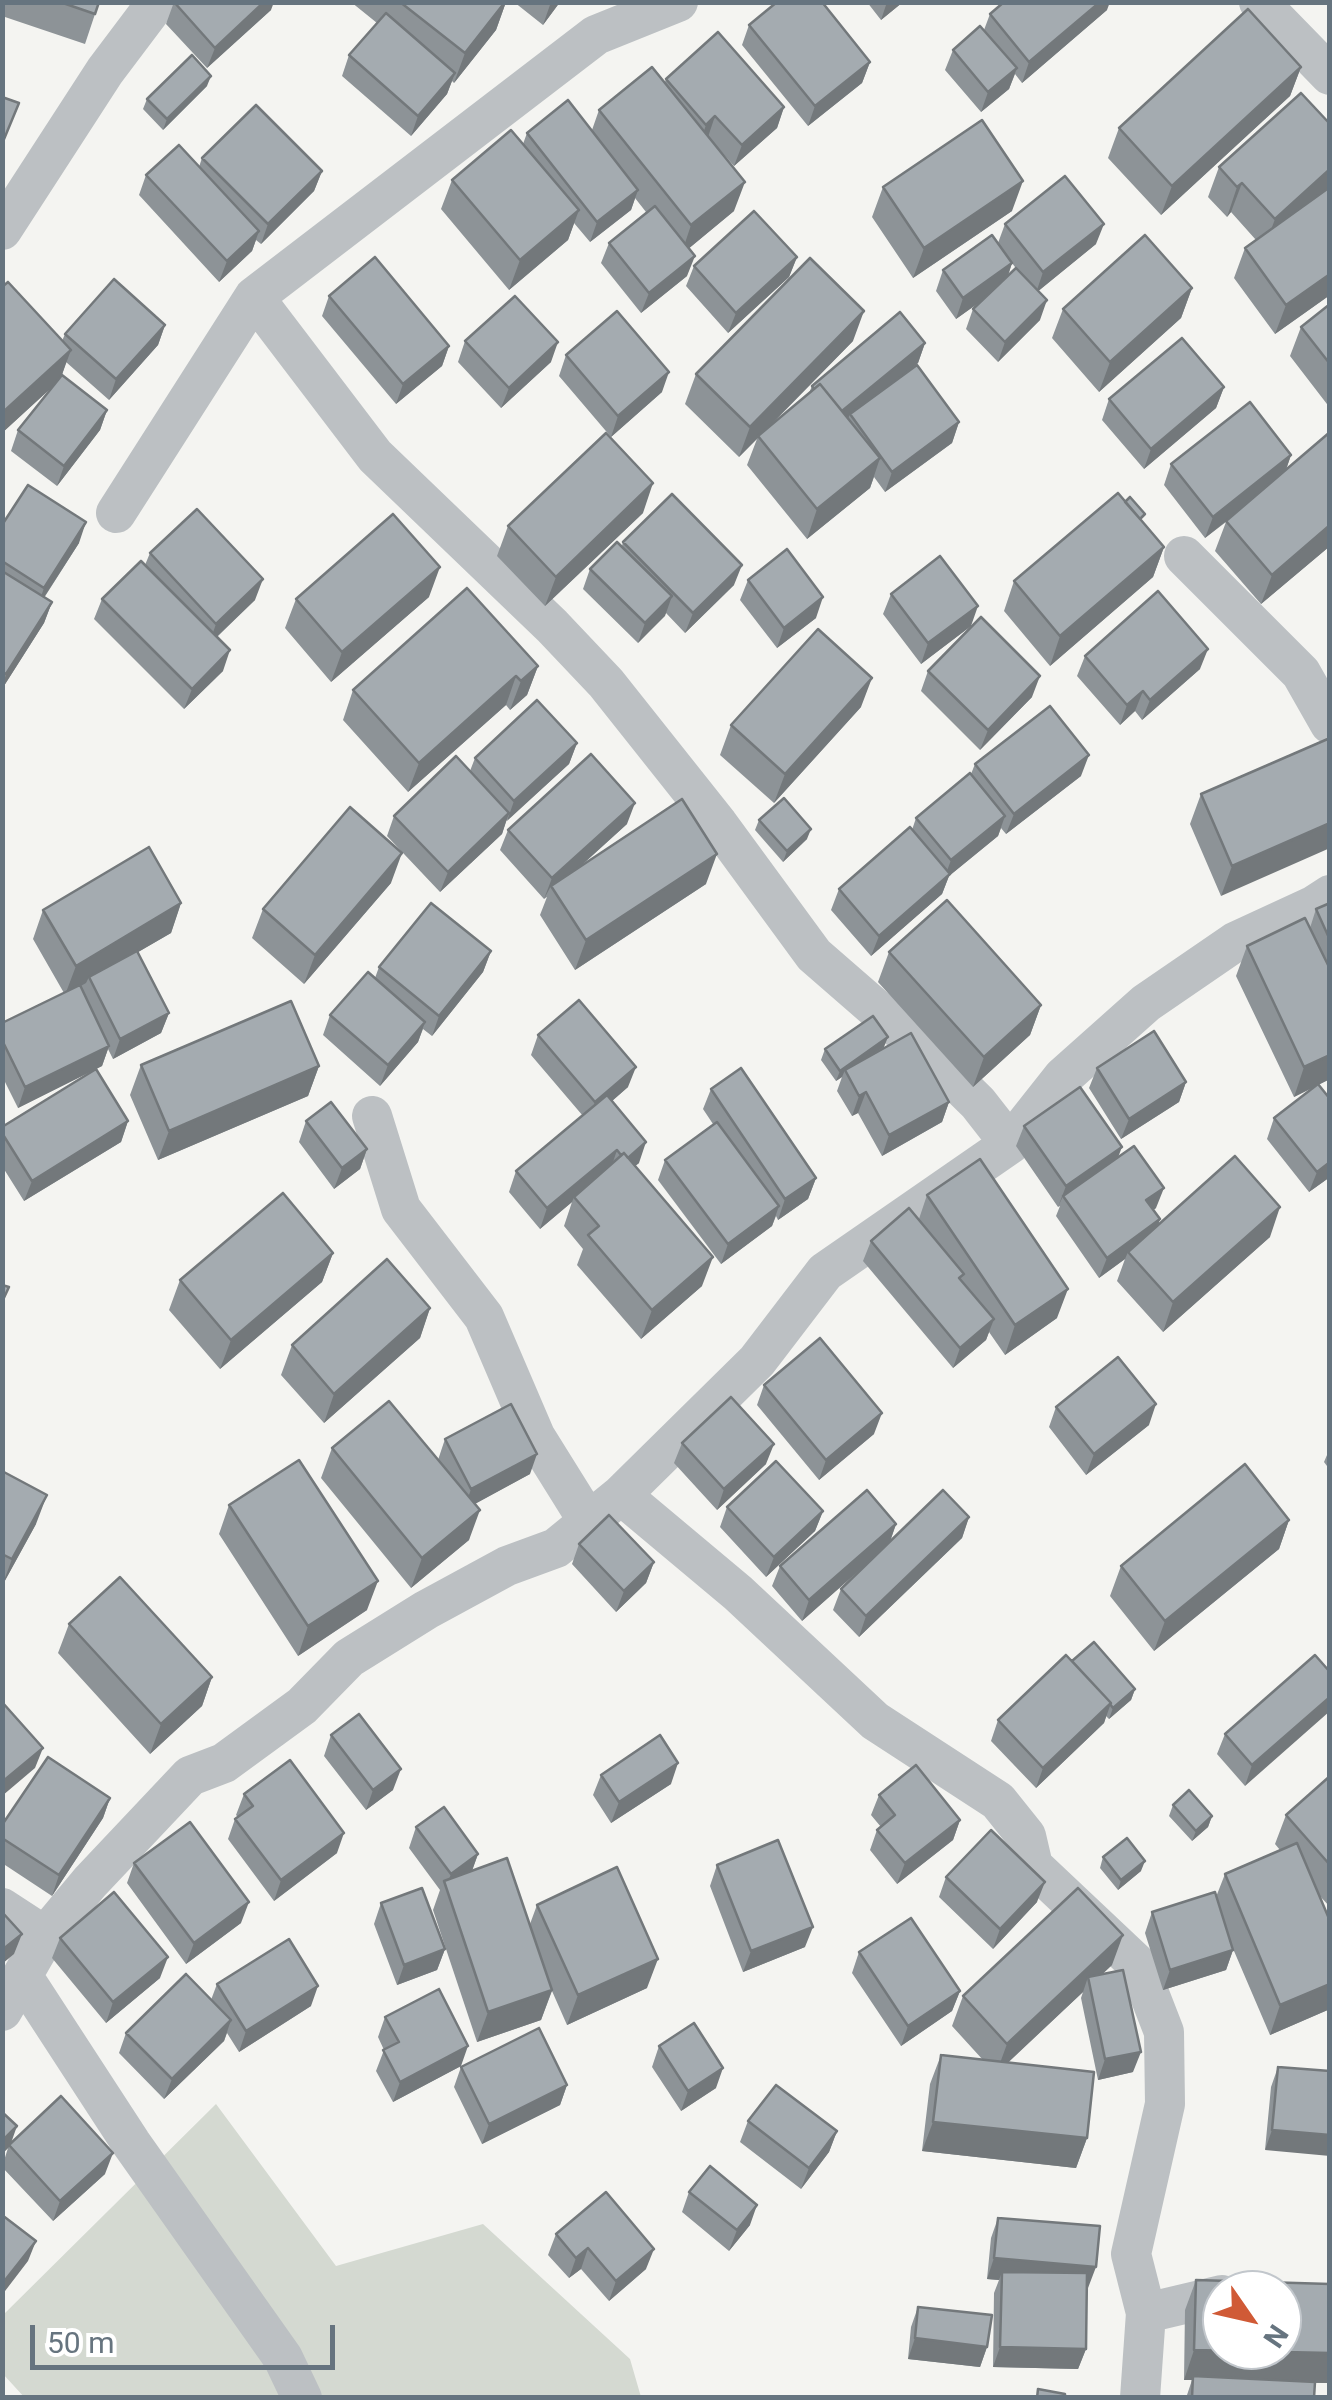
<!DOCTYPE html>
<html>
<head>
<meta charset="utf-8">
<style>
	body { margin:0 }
	#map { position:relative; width:1332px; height:2400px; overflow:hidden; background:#f4f4f1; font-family:Roboto,sans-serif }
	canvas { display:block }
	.frame { position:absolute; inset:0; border:5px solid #66747f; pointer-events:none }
	.north { position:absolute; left:1202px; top:2270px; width:100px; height:100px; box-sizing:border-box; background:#fff; border:2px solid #c2c7cc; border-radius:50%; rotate:124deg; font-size:28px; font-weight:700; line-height:40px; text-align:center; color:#66747f }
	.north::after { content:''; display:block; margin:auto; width:35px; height:45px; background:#d05a36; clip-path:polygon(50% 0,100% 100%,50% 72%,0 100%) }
	.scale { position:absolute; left:30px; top:2325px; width:305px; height:45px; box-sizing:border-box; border:5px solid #66747f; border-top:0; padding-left:12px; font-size:30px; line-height:35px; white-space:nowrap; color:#66747f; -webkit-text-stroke:8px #fff; paint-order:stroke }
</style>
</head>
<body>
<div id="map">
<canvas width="1332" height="2400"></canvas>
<div class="frame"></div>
<div class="north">N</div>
<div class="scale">50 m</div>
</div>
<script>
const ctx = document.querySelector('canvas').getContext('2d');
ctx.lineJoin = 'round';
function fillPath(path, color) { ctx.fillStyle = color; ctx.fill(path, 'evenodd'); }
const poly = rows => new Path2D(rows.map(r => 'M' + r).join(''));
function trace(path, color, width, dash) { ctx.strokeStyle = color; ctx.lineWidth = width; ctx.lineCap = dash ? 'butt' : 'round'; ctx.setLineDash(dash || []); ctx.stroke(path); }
fillPath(poly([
	[216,2104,336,2266,483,2224,630,2359,641,2397,25,2398,3,2374,3,2315]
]), '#d4d9d1');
trace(poly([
	[1259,2,1330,75],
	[2,230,105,71,157,2],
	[254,297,375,456,552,626,606,683,718,824,814,955,929,1055,978,1103,1010,1144],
	[116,513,254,297,596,35,678,2],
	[1184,556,1301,673,1330,724],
	[372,1116,401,1209,484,1317,535,1436,588,1521],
	[621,1495,738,1593,875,1721,998,1801,1026,1836,1033,1866,1138,1965,1164,2032,1165,2104,1131,2254,1146,2313,1140,2398],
	[2,1908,45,1936],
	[23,1977,131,2143,283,2358,302,2398],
	[2,2011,45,1936,90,1882,190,1776,224,1763,302,1706,349,1658,426,1610,507,1566,556,1548,621,1495,757,1361,825,1272,1010,1144,1063,1077,1146,1003,1235,942,1313,906,1330,895],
	[1146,2313,1222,2295]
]), '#bcc0c3', 40);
fillPath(poly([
	[2,2,99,2,85,44,2,16],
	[174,2,271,10,207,68,166,24],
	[351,2,506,2,496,30,454,83,452,81,447,94,411,136,342,76,349,55,377,23],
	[514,2,560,2,543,25],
	[867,2,903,2,881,20],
	[1107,10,1022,83,1015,74,1009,89,981,112,945,70,953,50,984,30,990,14],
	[749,25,870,62,862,83,808,126,742,45],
	[1301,67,1290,96,1161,215,1108,158,1119,128],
	[666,79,784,107,777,128,734,166,719,149,734,211,689,248,687,276,641,313,601,263,609,243,646,212,635,198,631,210,590,242,574,223,568,240,509,290,441,209,452,180,523,144,527,133,592,130,599,110,665,82],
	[207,86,163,130,143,109,147,99],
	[1301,93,1330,295,1275,334,1234,278,1245,248,1256,240,1231,212,1227,217,1208,197,1219,167],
	[202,158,322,171,314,191,261,244,256,240,252,251,219,282,139,195,146,175,199,167],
	[883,187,1012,211,913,278,872,217],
	[1005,224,1096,244,1038,291,1040,320,998,362,966,329,973,309,984,299,956,319,936,291,943,270,998,243],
	[1012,263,1018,271,1008,276],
	[797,257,789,277,728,333,686,286,694,266],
	[2,287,62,341,65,334,165,325,158,345,109,400,66,362,62,375,107,410,100,430,57,486,11,451,18,430,53,386,2,433],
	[1192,288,1181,318,1099,392,1052,338,1063,309],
	[329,296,449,346,442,366,396,404,322,316],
	[1330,304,1330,408,1290,356,1301,327],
	[465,341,551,362,501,408,458,362],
	[853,341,768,428,809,393,812,386,925,343,918,363,908,371,959,422,952,443,885,492,874,477,870,488,807,539,747,465,757,439,739,457,685,404,696,374],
	[566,355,662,392,611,437,559,376],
	[1224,387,1216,408,1144,469,1102,420,1109,399],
	[1330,432,1330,546,1261,604,1215,551,1226,522,1205,538,1164,485,1171,464,1291,455,1286,470],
	[643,513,545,606,497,556,508,526],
	[1142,522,1164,547,1153,577,1050,666,1004,611,1014,581],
	[2,525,79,543,44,598,52,602,44,623,2,689],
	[623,542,734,585,685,633,666,613,638,643,583,589,590,569,622,546],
	[150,553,255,600,217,637,223,671,184,709,94,619,102,599,145,565],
	[748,580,816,618,777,648,740,600],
	[891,594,971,626,921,664,883,614],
	[429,597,331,682,285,628,296,599],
	[1085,656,1200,669,1142,720,1135,711,1120,725,1077,676],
	[538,666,527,695,510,710,506,705,408,792,343,720,353,690],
	[928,671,1032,697,980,750,921,691],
	[861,707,774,803,720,755,731,725],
	[1330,738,1221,896,1190,824,1201,794],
	[577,743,569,764,506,821,502,834,440,892,387,836,394,816,470,771,475,758],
	[975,764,1081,776,1006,834,1001,828,998,836,949,876,942,894,871,956,831,910,839,889,912,830,916,818,971,774],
	[759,820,807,839,783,862,755,830],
	[627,824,582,865,706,884,575,970,540,915,547,897,544,899,500,850,508,830],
	[391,883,304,984,252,938,263,909],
	[181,903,171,933,138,952,169,1013,161,1033,113,1059,108,1049,102,1066,96,1069,128,1121,121,1142,24,1201,2,1166,2,1127,96,1069,18,1108,2,1076,2,1023,64,993,33,939,43,910],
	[1330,903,1330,1079,1318,1085,1330,1099,1330,1177,1309,1192,1267,1139,1274,1118,1314,1087,1294,1097,1236,976,1247,946,1310,928,1316,909],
	[491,951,483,972,432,1036,423,1029,418,1042,380,1086,323,1035,330,1015,375,978,379,967],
	[889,952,1041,1005,1030,1035,973,1087,878,982],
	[538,1035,628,1087,612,1101,639,1163,635,1166,702,1286,641,1339,577,1265,583,1249,564,1226,572,1202,540,1229,509,1192,516,1171,583,1116,531,1055],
	[884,1047,949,1102,942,1122,882,1156,858,1113,852,1116,837,1091,842,1077,836,1081,821,1060,825,1049],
	[141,1065,319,1066,308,1096,158,1160,130,1095],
	[1097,1068,1186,1082,1179,1102,1121,1139,1089,1088],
	[711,1089,816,1178,808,1199,778,1220,776,1216,772,1226,721,1264,658,1180,665,1160,713,1124,703,1109],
	[306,1121,367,1149,360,1169,334,1189,299,1142],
	[1024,1126,1119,1156,1156,1208,1153,1210,1160,1219,1158,1225,1270,1237,1163,1332,1117,1281,1125,1259,1099,1278,1056,1216,1060,1206,1058,1207,1016,1146],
	[927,1195,1057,1318,1005,1355,989,1332,986,1340,953,1368,863,1261,871,1241,919,1219],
	[333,1253,322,1282,220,1369,169,1310,180,1280],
	[430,1308,420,1338,324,1423,281,1375,292,1345],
	[764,1385,874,1434,819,1480,757,1405],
	[1056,1407,1149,1425,1086,1475,1049,1427],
	[445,1439,530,1474,474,1504,469,1540,411,1588,321,1478,332,1448,438,1460],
	[682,1443,766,1464,717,1510,674,1463],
	[1330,1448,1330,1470,1324,1462],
	[2,1471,36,1524,2,1586],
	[229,1505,367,1610,298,1656,219,1534],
	[727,1507,823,1511,815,1531,766,1577,720,1527],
	[969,1517,962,1538,859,1637,833,1610,841,1589,872,1559,802,1621,772,1586,780,1566,896,1524,890,1542],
	[1289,1520,1279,1549,1154,1651,1110,1596,1121,1566],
	[579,1544,654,1562,646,1583,616,1612,572,1564],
	[69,1624,212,1677,202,1706,150,1754,58,1653],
	[1072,1661,1135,1689,1131,1700,1109,1719,1106,1716,1104,1723,1036,1788,991,1741,998,1720],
	[1330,1672,1245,1786,1217,1754,1225,1734],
	[331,1735,393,1790,366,1810,324,1756],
	[601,1775,671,1784,611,1823,593,1795],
	[1330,1776,1330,1907,1318,1894,1330,1921,1330,2009,1270,2035,1231,1944,1233,1950,1226,1970,1163,1990,1145,1933,1152,1912,1216,1897,1225,1874,1280,1850,1275,1844,1286,1815],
	[244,1794,337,1853,274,1901,228,1839,235,1819,238,1817,236,1815],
	[879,1795,960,1820,953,1840,897,1884,870,1850,877,1830,881,1827,871,1815],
	[110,1798,103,1818,52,1896,2,1863,2,1825],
	[1173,1805,1212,1816,1208,1827,1192,1841,1169,1816],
	[416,1827,478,1854,472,1870,530,1924,537,1905,647,1988,567,2025,552,1991,541,2020,477,2042,433,1910,440,1890,409,1848],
	[1103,1857,1141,1871,1118,1890,1100,1868],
	[134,1863,241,1923,186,1964,127,1883],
	[717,1865,805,1947,743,1972,710,1886],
	[946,1877,1037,1902,993,1949,939,1897],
	[381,1903,445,1949,437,1970,397,1985,374,1924],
	[60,1938,160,1978,106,2023,52,1958],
	[859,1952,960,1991,952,2011,901,2046,852,1973],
	[1112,1965,1102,1974,1133,2072,1098,2080,1081,1998,1083,1992,1008,2062,1087,2138,1076,2168,922,2151,930,2084,941,2055,983,2060,952,2026,963,1996],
	[217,1984,311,2006,239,2052,227,2033,224,2041,164,2099,119,2053,126,2033,211,2000],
	[385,2017,461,2066,393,2102,376,2071,384,2050,378,2037],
	[659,2046,716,2088,681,2111,652,2067],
	[461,2067,567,2085,560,2105,482,2144,454,2087],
	[1278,2067,1330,2071,1265,2150,1271,2087],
	[2,2112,11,2143,105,2174,53,2221,2,2167,8,2148,2,2154],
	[748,2121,837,2131,829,2152,801,2189,740,2142],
	[689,2192,750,2225,729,2251,682,2212],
	[998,2218,1088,2288,1087,2288,1086,2349,1078,2369,993,2367,994,2293,999,2280,987,2279,991,2238],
	[556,2234,646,2269,609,2301,581,2269,569,2278,548,2255],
	[1196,2280,1330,2284,1330,2375,1327,2383,1315,2383,1186,2398,1192,2380,1184,2380,1185,2310],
	[918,2307,987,2347,980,2367,908,2359,911,2327]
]), '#8d9397');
fillPath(poly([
	[264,2,274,2,271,10,207,68,215,48],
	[506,2,496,30,454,83,465,53],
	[551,2,560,2,543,25],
	[887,2,903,2,881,20],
	[1100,2,1110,2,1107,10,1022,83,1029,62],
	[870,62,862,83,808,126,815,106],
	[1301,67,1290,96,1161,215,1172,186],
	[1017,68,1009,89,981,112,988,92],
	[455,73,447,94,411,136,418,116],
	[211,76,207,86,163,130,167,119],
	[784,107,777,128,734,166,742,145],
	[715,116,708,137,699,145,706,125],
	[1330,169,1330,189,1264,249,1275,219],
	[322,171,314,191,261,244,268,224],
	[1023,181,1012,211,913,278,924,248],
	[745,182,734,211,681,255,691,225],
	[1242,183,1231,212,1227,217,1237,187],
	[638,190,631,210,590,242,597,222],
	[579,210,568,240,509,290,520,260],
	[1104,224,1096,244,1036,293,1043,272],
	[259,231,252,251,219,282,227,261],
	[695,256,687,276,641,313,649,293],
	[797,257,789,277,728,333,736,313],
	[1012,263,1005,284,956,319,963,298],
	[1330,274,1330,295,1275,334,1286,305],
	[1192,288,1181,318,1099,392,1110,362],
	[1047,300,1040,320,998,362,1005,342],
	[864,311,853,341,739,457,750,427],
	[165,325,158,345,109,400,116,379],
	[558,342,551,362,501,408,509,388],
	[925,343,918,363,852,417,850,414,847,421,837,416],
	[449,346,442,366,396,404,403,384],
	[71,350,60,380,2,433,2,413],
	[669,372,662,392,611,437,618,416],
	[1224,387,1216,408,1144,469,1151,449],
	[107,410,100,430,57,486,64,466],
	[959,422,952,443,885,492,892,472],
	[1291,455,1284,475,1205,538,1213,517],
	[880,458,870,488,807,539,817,509],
	[653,483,643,513,545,606,556,577],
	[86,522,79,543,37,608,44,588],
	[1330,525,1330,546,1261,604,1272,575],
	[1164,547,1153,577,1050,666,1060,636],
	[742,565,734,585,685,633,693,613],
	[440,567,429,597,331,682,342,652],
	[263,579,255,600,209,644,216,624],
	[672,596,665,616,638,643,645,623],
	[823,597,816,618,777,648,784,628],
	[52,602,44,623,2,689,6,674],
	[978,606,971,626,921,664,928,643],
	[1208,649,1200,669,1142,720,1150,700],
	[230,650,223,671,184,709,192,689],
	[538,666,527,695,510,710,521,681],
	[516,676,506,705,408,792,419,763],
	[1040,676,1032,697,980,750,988,730],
	[872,678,861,707,774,803,785,774],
	[1143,691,1135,711,1120,725,1127,705],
	[577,743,569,764,507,821,514,801],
	[1089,755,1081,776,1006,834,1014,814],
	[635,803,627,824,554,890,551,886,544,899,552,878],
	[509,813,502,834,440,892,448,872],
	[1005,816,998,836,949,876,942,894,871,956,879,936,944,879,951,860],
	[1330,823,1330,848,1221,896,1232,866],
	[811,829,807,839,783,862,787,851],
	[402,853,391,883,304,984,315,955],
	[717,854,706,884,575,970,586,940],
	[181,903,171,933,90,980,89,977,86,983,65,995,76,966],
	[491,951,483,972,432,1036,439,1016],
	[1041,1005,1030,1035,973,1087,984,1057],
	[169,1013,161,1033,113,1059,120,1039],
	[425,1022,418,1042,380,1086,388,1065],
	[888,1037,884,1047,845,1070,842,1077,836,1081,840,1071],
	[109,1046,102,1066,18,1108,25,1087],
	[1330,1055,1330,1079,1294,1097,1304,1067],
	[319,1066,308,1096,158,1160,169,1131],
	[636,1067,628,1087,588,1122,595,1102],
	[1186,1082,1179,1102,1121,1139,1129,1119],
	[866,1092,858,1113,852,1116,859,1096],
	[949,1102,942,1122,882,1156,889,1135],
	[128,1121,121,1142,24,1201,32,1181],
	[646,1142,639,1163,618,1180,625,1160],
	[1122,1147,1114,1168,1063,1196,1058,1207,1066,1186],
	[367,1149,360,1169,334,1189,342,1168],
	[617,1150,610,1171,574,1197,572,1202,540,1229,547,1208],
	[1330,1162,1330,1177,1309,1192,1317,1172],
	[816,1178,808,1199,778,1220,785,1199],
	[1164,1188,1156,1208,1139,1221,1146,1200],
	[779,1206,772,1226,721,1264,728,1244],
	[1280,1207,1270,1237,1163,1332,1173,1302],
	[1160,1219,1153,1240,1128,1252,1125,1259,1099,1278,1107,1258],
	[333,1253,322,1282,220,1369,231,1340],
	[713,1257,702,1286,641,1339,652,1310],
	[1068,1289,1057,1318,1005,1355,1015,1325],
	[430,1308,420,1338,324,1423,334,1394],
	[994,1319,986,1340,953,1368,960,1348],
	[1156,1404,1149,1425,1086,1475,1094,1454],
	[882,1413,874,1434,819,1480,826,1460],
	[774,1444,766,1464,717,1510,724,1489],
	[537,1454,530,1474,464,1510,471,1489],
	[47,1495,36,1524,2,1586,12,1559],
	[480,1510,469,1540,411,1588,422,1558],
	[823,1511,815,1531,766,1577,774,1557],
	[969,1517,962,1538,859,1637,866,1616],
	[1289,1520,1279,1549,1154,1651,1165,1621],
	[896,1524,889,1544,802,1621,809,1600],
	[654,1562,646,1583,616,1612,624,1591],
	[378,1581,367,1610,298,1656,308,1626],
	[212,1677,202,1706,150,1754,161,1724],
	[1135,1689,1131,1700,1109,1719,1113,1708],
	[1330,1697,1330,1711,1245,1786,1252,1765],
	[1111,1703,1104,1723,1036,1788,1043,1768],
	[43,1748,35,1768,2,1796,2,1782],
	[678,1763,671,1784,611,1823,619,1802],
	[401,1769,393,1790,366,1810,373,1790],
	[110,1798,103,1818,52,1896,59,1875],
	[1212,1816,1208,1827,1192,1841,1196,1831],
	[960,1820,953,1840,897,1884,905,1863],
	[344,1833,337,1853,274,1901,281,1880],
	[478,1854,471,1874,446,1887,451,1874],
	[1145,1861,1141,1871,1118,1890,1121,1880],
	[1045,1882,1037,1902,993,1949,1000,1929],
	[249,1902,241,1923,186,1964,194,1943],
	[813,1927,805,1947,743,1972,751,1951],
	[22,1934,14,1954,2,1964,2,1950],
	[1123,1935,1112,1965,1090,1986,1088,1977,1083,1992,996,2074,1007,2044],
	[445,1949,437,1970,397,1985,404,1965],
	[1233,1950,1226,1970,1163,1990,1170,1970],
	[168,1957,160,1978,106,2023,113,2002],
	[658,1959,647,1988,567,2025,578,1995],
	[1330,1984,1330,2009,1270,2035,1280,2005],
	[318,1986,311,2006,239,2052,246,2031],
	[552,1990,541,2020,477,2042,488,2012],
	[960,1991,952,2011,901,2046,908,2026],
	[231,2020,224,2041,164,2099,172,2079],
	[468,2046,461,2066,393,2102,400,2082],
	[1141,2052,1133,2072,1098,2080,1105,2059],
	[723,2068,716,2088,681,2111,688,2091],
	[567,2085,560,2105,482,2144,489,2124],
	[933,2122,1087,2138,1076,2168,922,2151],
	[17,2126,10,2146,2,2154,2,2141],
	[1272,2130,1330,2135,1330,2156,1265,2150],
	[837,2131,829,2152,801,2189,809,2168],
	[113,2153,105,2174,53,2221,60,2201],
	[757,2205,750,2225,729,2251,737,2230],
	[36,2241,28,2261,2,2295,2,2284],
	[588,2248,581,2269,569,2278,576,2258],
	[654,2249,646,2269,609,2301,616,2281],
	[994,2258,1096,2267,1088,2288,1002,2280,1002,2272,999,2280,987,2279],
	[915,2338,987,2347,980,2367,908,2359],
	[1000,2347,1086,2349,1078,2369,993,2367],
	[1194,2350,1330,2353,1330,2375,1327,2383,1193,2380,1193,2376,1192,2380,1184,2380]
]), '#73787b');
const building = poly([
	[60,2,99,2,95,14,60,2],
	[174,2,264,2,215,48,174,2],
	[400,2,505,2,465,53,400,2],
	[777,2,822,2,870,62,815,106,749,25,777,2],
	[1004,2,1100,2,1029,62,990,14,1004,2],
	[1248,9,1301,67,1172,186,1119,128,1248,9],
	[386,13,455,73,418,116,349,55,386,13],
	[980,26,1017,68,988,92,953,50,980,26],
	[718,32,784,107,742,145,715,116,706,125,666,79,718,32],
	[192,55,211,76,167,119,147,99,192,55],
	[652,67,745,182,691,225,599,110,652,67],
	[1301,93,1330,124,1330,169,1275,219,1242,183,1237,187,1219,167,1301,93],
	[2,97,19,103,2,144,2,97],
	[568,100,638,190,597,222,527,133,568,100],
	[256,105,322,171,268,224,202,158,256,105],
	[982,120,1023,181,924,248,883,187,982,120],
	[511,130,579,210,520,260,452,180,511,130],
	[179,145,259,231,227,261,146,175,179,145],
	[1065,176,1104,224,1043,272,1005,224,1065,176],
	[1330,187,1330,274,1286,305,1245,248,1330,187],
	[655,206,695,256,649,293,609,243,655,206],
	[754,211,797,257,736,313,694,266,754,211],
	[992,235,1012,263,963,298,943,270,992,235],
	[1145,235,1192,288,1110,362,1063,309,1145,235],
	[375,257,449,346,403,384,329,296,375,257],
	[810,258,864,311,750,427,696,374,810,258],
	[1016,268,1047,300,1005,342,973,309,1016,268],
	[114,279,165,325,116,379,65,334,114,279],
	[8,282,71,350,2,413,2,287,8,282],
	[515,296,558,342,509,388,465,341,515,296],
	[1330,304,1330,364,1301,327,1330,304],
	[617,311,669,372,618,416,566,355,617,311],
	[900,312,925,343,842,411,820,384,814,389,812,386,900,312],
	[1182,338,1224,387,1151,449,1109,399,1182,338],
	[917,365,959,422,892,472,850,414,917,365],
	[62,375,107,410,64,466,18,430,62,375],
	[820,384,880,458,817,509,758,436,820,384],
	[1250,402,1291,455,1213,517,1171,464,1250,402],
	[1330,432,1330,525,1272,575,1226,521,1330,432],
	[606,433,653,483,556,577,508,526,606,433],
	[28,485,86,522,44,588,2,561,2,525,28,485],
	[1118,493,1164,547,1060,636,1014,581,1118,493],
	[672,494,742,565,693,613,623,542,672,494],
	[1130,497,1145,514,1140,519,1125,502,1130,497],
	[197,509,263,579,216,624,150,553,197,509],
	[393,514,440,567,342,652,296,599,393,514],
	[617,542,672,596,645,623,590,569,617,542],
	[787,549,823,597,784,628,748,580,787,549],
	[940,556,978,606,928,643,891,594,940,556],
	[141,561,230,650,192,689,102,599,141,561],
	[2,571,52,602,6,674,2,672,2,571],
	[467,588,538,666,521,681,516,676,419,763,353,690,467,588],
	[1158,591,1208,649,1150,700,1143,691,1127,705,1085,656,1158,591],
	[981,617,1040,676,988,730,928,671,981,617],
	[818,629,872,678,785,774,731,725,818,629],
	[537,700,577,743,514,801,475,758,537,700],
	[1050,706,1089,755,1014,814,975,764,1050,706],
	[1330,738,1330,823,1232,866,1201,794,1330,738],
	[591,754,635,803,552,878,508,830,591,754],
	[456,756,509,813,448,872,394,816,456,756],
	[970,773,1005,816,951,860,916,818,970,773],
	[784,798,811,829,787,851,759,820,784,798],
	[682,799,717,854,586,940,551,886,682,799],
	[350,807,402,853,315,955,263,909,350,807],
	[910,827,950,874,879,936,839,889,910,827],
	[149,847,181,903,76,966,43,910,149,847],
	[947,900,1041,1005,984,1057,889,952,947,900],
	[431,903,491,951,439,1016,379,967,431,903],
	[1330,903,1330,940,1316,909,1330,903],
	[1305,918,1330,969,1330,1055,1304,1067,1247,946,1305,918],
	[137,951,169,1013,120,1039,89,977,137,951],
	[368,972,425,1022,388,1065,330,1015,368,972],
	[80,985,109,1046,25,1087,2,1040,2,1023,80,985],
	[579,1000,636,1067,595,1102,538,1035,579,1000],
	[291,1001,319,1066,169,1131,141,1065,291,1001],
	[873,1016,888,1037,840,1071,825,1049,873,1016],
	[1154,1031,1186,1082,1129,1119,1097,1068,1154,1031],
	[911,1033,949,1102,889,1135,866,1092,859,1096,845,1070,911,1033],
	[741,1068,816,1178,785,1199,711,1089,741,1068],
	[96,1069,128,1121,32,1181,2,1133,2,1127,96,1069],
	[1318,1084,1330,1099,1330,1162,1317,1172,1274,1118,1318,1084],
	[1080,1087,1122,1147,1066,1186,1024,1126,1080,1087],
	[607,1095,646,1142,628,1158,624,1153,621,1155,617,1150,547,1208,516,1171,607,1095],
	[331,1102,367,1149,342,1168,306,1121,331,1102],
	[717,1122,779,1206,728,1244,665,1160,717,1122],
	[1134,1146,1164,1188,1146,1200,1160,1219,1107,1258,1063,1196,1134,1146],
	[624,1153,713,1257,652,1310,588,1235,599,1226,574,1197,624,1153],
	[1235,1156,1280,1207,1173,1302,1128,1252,1235,1156],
	[980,1159,1068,1289,1015,1325,927,1195,980,1159],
	[283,1193,333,1253,231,1340,180,1280,283,1193],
	[909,1208,964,1274,959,1278,994,1319,960,1348,871,1241,909,1208],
	[387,1259,430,1308,334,1394,292,1345,387,1259],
	[2,1285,9,1287,2,1302,2,1285],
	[820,1338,882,1413,826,1460,764,1385,820,1338],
	[1118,1357,1156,1404,1094,1454,1056,1407,1118,1357],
	[731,1397,774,1444,724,1489,682,1443,731,1397],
	[389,1401,480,1510,422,1558,332,1448,389,1401],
	[511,1404,537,1454,471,1489,445,1439,511,1404],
	[299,1460,378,1581,308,1626,229,1505,299,1460],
	[776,1461,823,1511,774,1557,727,1507,776,1461],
	[1245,1464,1289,1520,1165,1621,1121,1566,1245,1464],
	[2,1471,47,1495,12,1559,2,1554,2,1471],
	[867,1490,896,1524,809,1600,780,1566,867,1490],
	[943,1490,969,1517,866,1616,841,1589,943,1490],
	[609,1515,654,1562,624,1591,579,1544,609,1515],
	[120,1577,212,1677,161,1724,69,1624,120,1577],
	[1094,1642,1135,1689,1113,1708,1110,1704,1111,1703,1072,1661,1094,1642],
	[1066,1655,1111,1703,1043,1768,998,1720,1066,1655],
	[1315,1655,1330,1672,1330,1697,1252,1765,1225,1734,1315,1655],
	[2,1702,43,1748,2,1782,2,1702],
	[359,1714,401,1769,373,1790,331,1735,359,1714],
	[660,1735,678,1763,619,1802,601,1775,660,1735],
	[48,1757,110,1798,59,1875,2,1838,2,1825,48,1757],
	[290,1760,344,1833,281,1880,235,1819,253,1806,244,1794,290,1760],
	[916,1765,960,1820,905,1863,877,1830,895,1815,879,1795,916,1765],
	[1330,1776,1330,1865,1286,1815,1330,1776],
	[1189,1790,1212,1816,1196,1831,1173,1805,1189,1790],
	[444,1807,478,1854,451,1874,416,1827,444,1807],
	[190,1822,249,1902,194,1943,134,1863,190,1822],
	[991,1830,1045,1882,1000,1929,946,1877,991,1830],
	[1127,1838,1145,1861,1121,1880,1103,1857,1127,1838],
	[778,1840,813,1927,751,1951,717,1865,778,1840],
	[1297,1843,1330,1921,1330,1984,1280,2005,1225,1874,1297,1843],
	[507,1858,552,1990,488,2012,444,1881,507,1858],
	[617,1867,658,1959,578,1995,537,1905,617,1867],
	[422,1888,445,1949,404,1965,381,1903,422,1888],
	[1078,1888,1123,1935,1007,2044,963,1996,1078,1888],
	[114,1892,168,1957,113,2002,60,1938,114,1892],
	[1215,1892,1233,1950,1170,1970,1152,1912,1215,1892],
	[2,1912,22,1934,2,1950,2,1912],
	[911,1918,960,1991,908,2026,859,1952,911,1918],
	[289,1939,318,1986,246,2031,217,1984,289,1939],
	[1123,1970,1141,2052,1105,2059,1088,1977,1123,1970],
	[186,1974,231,2020,172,2079,126,2033,186,1974],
	[439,1989,468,2046,400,2082,383,2050,399,2042,385,2017,439,1989],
	[694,2023,723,2068,688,2091,659,2046,694,2023],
	[539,2028,567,2085,489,2124,461,2067,539,2028],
	[941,2055,1094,2072,1087,2138,933,2122,941,2055],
	[1278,2067,1330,2071,1330,2135,1272,2130,1278,2067],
	[776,2085,837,2131,809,2168,748,2121,776,2085],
	[61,2096,113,2153,60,2201,9,2145,61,2096],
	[2,2112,17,2126,2,2141,2,2112],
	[710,2166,757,2205,737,2230,689,2192,710,2166],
	[606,2192,654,2249,616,2281,588,2248,576,2258,556,2234,606,2192],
	[2,2215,36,2241,2,2284,2,2215],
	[998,2218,1100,2226,1096,2267,994,2258,998,2218],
	[1002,2272,1087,2273,1086,2349,1000,2347,1002,2272],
	[1196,2280,1330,2284,1330,2353,1194,2350,1196,2280],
	[1222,2290,1282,2290,1282,2350,1222,2350,1222,2290],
	[918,2307,992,2315,987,2347,915,2338,918,2307],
	[1193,2376,1315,2382,1314,2398,1192,2398,1193,2376],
	[1038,2389,1065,2394,1065,2398,1037,2398,1038,2389]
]);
fillPath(building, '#a4abb0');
trace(building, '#73787b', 2.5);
</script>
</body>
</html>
